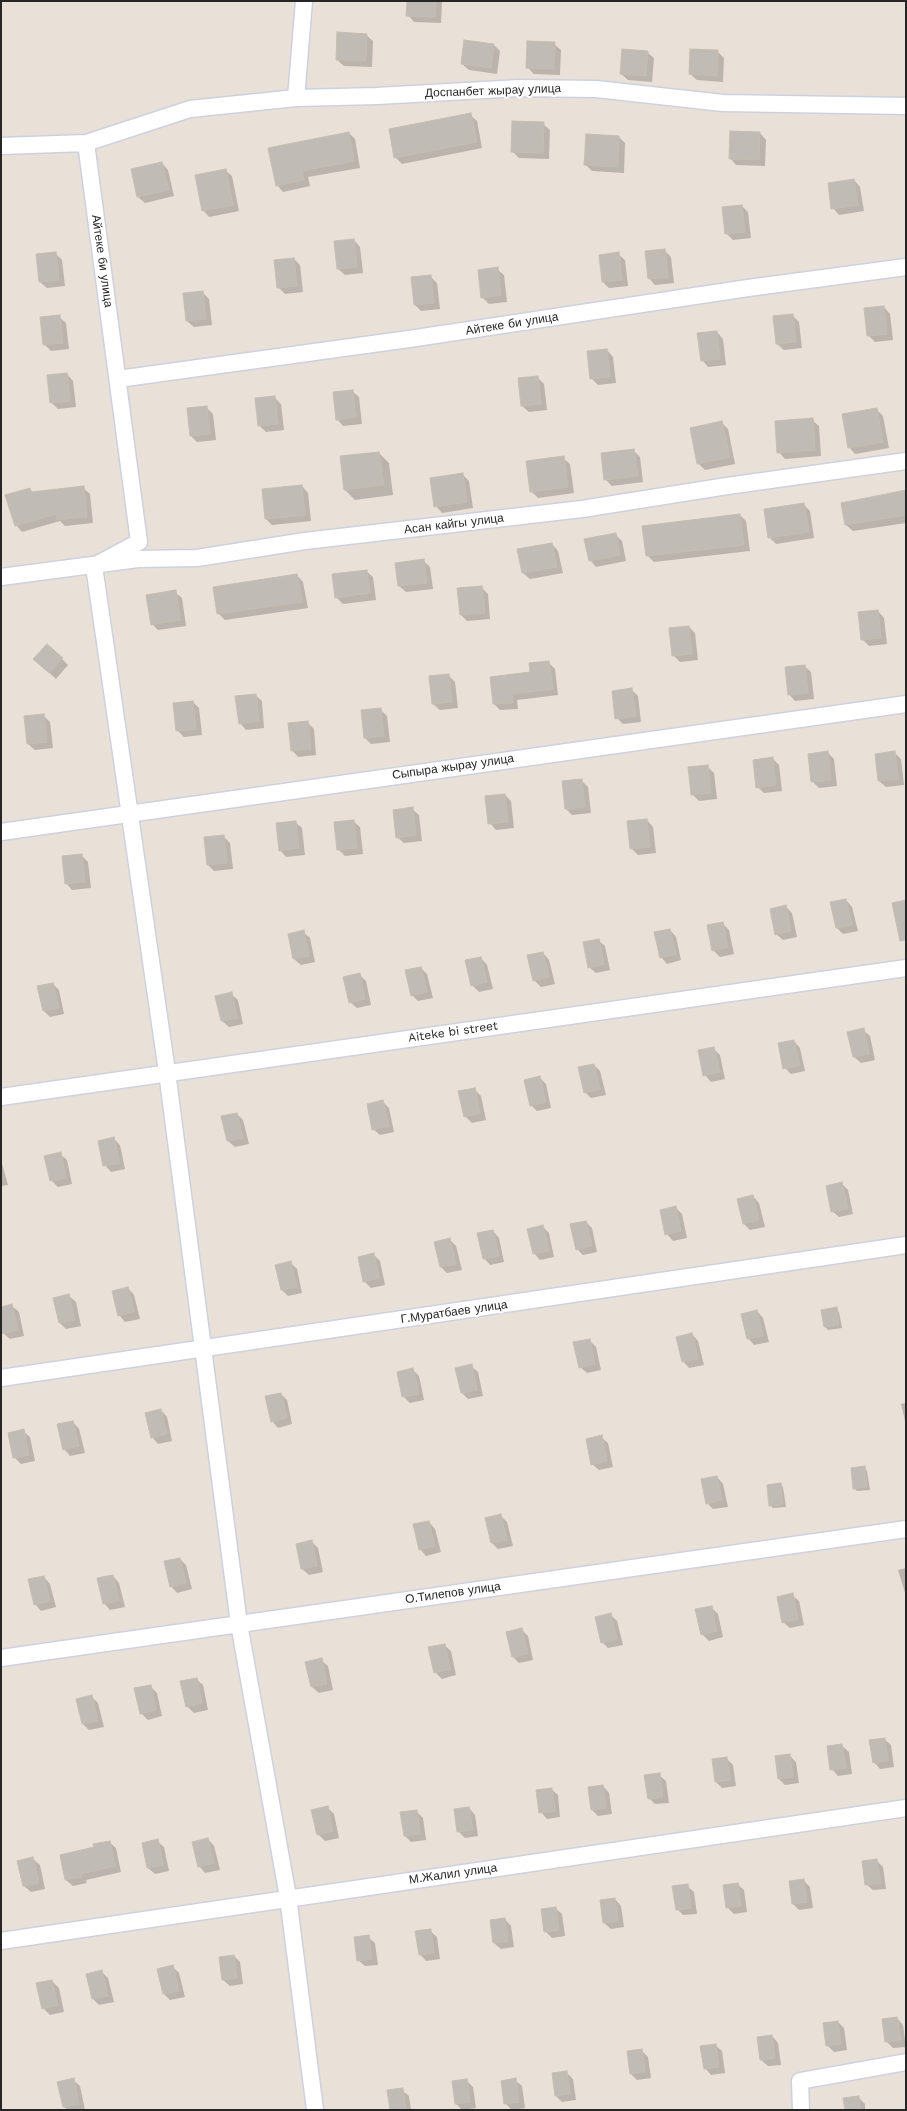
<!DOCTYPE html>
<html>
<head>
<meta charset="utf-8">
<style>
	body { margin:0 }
	#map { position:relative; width:907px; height:2111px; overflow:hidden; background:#e9e1d8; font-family:"Work Sans",sans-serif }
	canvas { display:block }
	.frame { position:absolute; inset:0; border:2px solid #262626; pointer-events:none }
</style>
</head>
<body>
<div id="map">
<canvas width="907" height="2111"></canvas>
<div class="frame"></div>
</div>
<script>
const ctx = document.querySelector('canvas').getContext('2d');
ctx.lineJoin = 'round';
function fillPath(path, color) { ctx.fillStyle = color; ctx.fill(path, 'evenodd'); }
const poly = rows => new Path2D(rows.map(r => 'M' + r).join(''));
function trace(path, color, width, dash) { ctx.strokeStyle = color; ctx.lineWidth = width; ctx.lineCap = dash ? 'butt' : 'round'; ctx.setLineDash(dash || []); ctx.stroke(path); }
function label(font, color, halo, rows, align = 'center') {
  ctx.font = font + ' "Work Sans",sans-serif'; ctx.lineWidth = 4.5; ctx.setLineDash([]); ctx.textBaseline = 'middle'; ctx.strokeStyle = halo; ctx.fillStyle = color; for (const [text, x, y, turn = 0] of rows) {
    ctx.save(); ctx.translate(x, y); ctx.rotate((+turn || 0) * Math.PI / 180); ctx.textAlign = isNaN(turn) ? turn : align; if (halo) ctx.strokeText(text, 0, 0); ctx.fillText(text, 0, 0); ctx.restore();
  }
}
fillPath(poly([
	[409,1,442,1,441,23,414,22,408,15],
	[366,35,373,41,372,67,344,66,337,60],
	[554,44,561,50,560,75,534,74,527,67],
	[494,45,500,51,497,74,469,70,462,64],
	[647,52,654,58,652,82,628,80,621,74],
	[718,52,724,58,723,82,697,80,690,74],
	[470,115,477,121,482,148,402,164,395,157],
	[543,124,550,130,549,159,519,158,512,151],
	[349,133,355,139,360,168,308,177,310,186,283,192,277,185],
	[760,133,766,140,765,166,736,165,730,158],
	[619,137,625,143,624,173,592,171,586,165],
	[162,163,168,170,174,196,145,203,138,197],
	[225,170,232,176,239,211,209,217,203,210],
	[854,180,860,187,864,211,839,215,833,208],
	[742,206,748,212,751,238,733,240,727,234,724,208],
	[354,240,360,247,363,273,345,275,338,269],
	[664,250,671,257,674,283,655,285,649,278],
	[56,254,62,260,65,286,47,288,40,282],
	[618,254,625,260,628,286,609,288,603,282,600,256],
	[294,259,300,265,303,292,285,294,278,287],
	[497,269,504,275,507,302,489,304,482,297],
	[430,276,437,283,440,309,421,311,415,305],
	[203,293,209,299,212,325,194,327,187,321],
	[884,307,890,314,893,340,875,342,868,335],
	[793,316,799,322,802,348,784,350,777,344,774,318],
	[59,317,66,323,69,349,51,351,44,344],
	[717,332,723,339,726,365,708,367,702,360],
	[607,350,613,357,616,383,598,385,591,378],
	[67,374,73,381,76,407,58,409,52,403],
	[538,378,544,384,547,410,529,412,522,406],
	[352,391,359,397,362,424,343,426,337,419],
	[274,397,281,404,284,430,266,432,259,425],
	[206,407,213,414,216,440,197,442,191,436],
	[877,410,883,416,889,448,855,454,849,447],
	[812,420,819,426,821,456,785,459,779,452],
	[722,423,728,429,735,464,705,470,698,463],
	[634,451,640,457,643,482,612,486,606,480],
	[379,453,389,463,393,495,355,500,345,490],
	[563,458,570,464,574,493,538,498,531,491],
	[463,475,469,481,473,508,442,513,436,506],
	[302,486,308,493,311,521,272,525,266,519],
	[83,488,90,494,93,523,65,526,60,521,22,532,16,525,30,489,33,493],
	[906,492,906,523,853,531,846,525,843,504],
	[803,504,810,511,814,538,776,544,770,538,765,510],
	[740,515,746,521,750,551,654,562,647,555],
	[616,535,622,541,626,561,596,567,590,560],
	[552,544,558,551,563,573,530,579,523,573],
	[424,561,430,567,433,589,406,592,399,586,396,564],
	[366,571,373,577,376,600,343,604,336,597],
	[297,575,303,582,308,608,225,620,218,613],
	[481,587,488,594,490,619,467,621,461,615],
	[175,592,182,598,186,626,158,630,152,624],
	[878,611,884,618,887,644,869,646,862,639],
	[689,627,695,633,698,660,680,662,673,655],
	[62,659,68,665,56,679,41,665],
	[549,663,555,669,558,695,517,700,518,709,500,710,494,704],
	[804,666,811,672,814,699,795,701,789,694],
	[448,675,455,682,458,708,440,710,433,704],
	[632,690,638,696,641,722,623,724,617,718],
	[255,695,262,701,264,728,246,730,240,723],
	[193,702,199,708,202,735,184,737,177,730],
	[380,709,387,716,390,742,371,744,365,738],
	[44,716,50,722,53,748,35,750,28,744],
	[307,722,314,729,316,755,298,757,292,750],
	[828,753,834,759,837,786,819,788,812,781],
	[895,753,901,759,904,785,886,787,879,781,876,755],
	[773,759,779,765,782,791,764,793,758,787],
	[707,766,714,773,717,799,699,801,692,794],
	[581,780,588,787,591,813,572,815,566,809],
	[505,795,511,801,514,828,496,830,490,823],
	[412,809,419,815,422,841,404,843,397,837],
	[647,820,653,827,656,853,638,855,632,849],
	[353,821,360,827,363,854,345,856,338,849],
	[295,822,302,828,305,855,286,857,280,850],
	[223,836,230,843,233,869,214,871,208,865],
	[81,855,88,862,91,888,72,890,66,883],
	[846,900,852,907,858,931,843,934,837,928],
	[786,907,792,913,797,937,783,940,776,934],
	[722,923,729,930,734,954,720,957,713,950],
	[670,930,676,937,681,960,667,964,661,957],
	[303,932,310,938,315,962,301,965,294,959],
	[598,940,605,946,610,970,596,973,589,967],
	[543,953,549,960,555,984,541,987,534,980],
	[481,958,487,965,493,989,479,992,472,985],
	[421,968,427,974,433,998,418,1001,412,995],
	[360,975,366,981,371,1005,357,1008,350,1002],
	[53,984,59,990,64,1014,50,1017,44,1011],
	[231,994,238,1000,243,1024,229,1027,222,1021,217,997],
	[863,1030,870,1036,875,1060,861,1063,854,1057,849,1033],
	[794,1041,800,1048,805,1071,791,1074,785,1068],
	[713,1048,720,1055,725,1079,711,1082,705,1075],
	[594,1065,600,1071,606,1095,591,1098,585,1092],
	[540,1078,546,1084,551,1108,537,1111,531,1105],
	[474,1089,481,1096,486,1120,472,1123,465,1116],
	[383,1102,389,1108,394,1132,380,1135,373,1129],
	[237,1114,243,1120,249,1144,235,1147,228,1141,223,1117],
	[113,1138,120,1145,125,1169,111,1172,105,1165],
	[60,1154,67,1160,72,1184,58,1187,51,1180],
	[1,1160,8,1185,1,1186],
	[842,1184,848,1190,853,1214,839,1217,832,1211],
	[753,1196,759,1203,765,1227,750,1230,744,1224],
	[675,1207,682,1214,687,1238,673,1241,667,1234],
	[586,1222,592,1228,597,1252,583,1255,577,1249],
	[543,1227,549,1233,554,1257,540,1260,534,1253],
	[493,1231,499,1238,504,1262,490,1265,484,1258],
	[450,1240,456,1246,462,1270,447,1273,441,1267],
	[373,1254,380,1261,385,1285,371,1288,364,1281],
	[291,1263,297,1269,302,1293,288,1296,282,1290],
	[128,1288,134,1295,140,1319,125,1322,119,1315],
	[69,1296,76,1302,81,1326,66,1329,60,1323],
	[12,1306,19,1312,24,1336,10,1339,3,1333],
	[836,1309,839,1312,842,1328,828,1330,825,1327,823,1311],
	[757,1311,763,1318,769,1342,754,1345,748,1338],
	[692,1334,698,1341,704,1365,689,1368,683,1361],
	[589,1340,596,1347,601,1370,587,1373,580,1367],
	[471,1366,478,1372,483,1396,468,1399,462,1393],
	[412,1369,419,1376,424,1400,410,1403,403,1396],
	[281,1394,287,1400,292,1424,278,1428,272,1421],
	[906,1403,906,1425,901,1404],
	[161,1410,167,1417,172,1441,158,1444,152,1437],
	[73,1422,79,1429,85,1453,70,1456,64,1449],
	[23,1431,30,1437,35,1461,21,1464,15,1458],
	[601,1437,608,1443,613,1467,599,1470,592,1464],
	[864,1468,867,1471,870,1490,857,1491,854,1488],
	[717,1477,723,1484,728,1507,713,1509,707,1503],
	[780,1485,783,1487,786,1507,773,1508,770,1505],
	[501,1516,507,1522,513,1546,498,1549,492,1543],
	[429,1522,435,1529,441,1552,426,1556,420,1549],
	[311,1541,318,1548,323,1572,309,1575,302,1569],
	[180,1559,186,1565,192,1589,177,1593,171,1586],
	[906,1568,906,1596,898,1570],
	[113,1576,119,1583,125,1607,110,1610,104,1603],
	[44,1577,50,1584,56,1607,41,1611,35,1604],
	[792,1595,799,1601,804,1625,790,1628,783,1622],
	[711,1607,718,1614,723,1637,709,1641,702,1634],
	[611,1615,617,1621,623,1645,608,1648,602,1642],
	[522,1630,528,1636,533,1660,519,1663,513,1657],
	[444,1645,451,1651,456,1675,442,1679,435,1672],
	[321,1660,328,1666,333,1690,319,1693,312,1687],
	[196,1679,203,1685,208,1710,194,1713,187,1706],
	[150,1686,157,1693,162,1716,148,1720,141,1713],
	[92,1697,98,1703,104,1727,89,1730,83,1724],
	[884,1739,891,1745,894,1767,880,1769,874,1762],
	[842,1746,849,1752,852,1774,838,1776,832,1769],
	[789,1755,796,1762,799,1783,785,1785,779,1779],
	[726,1758,733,1765,736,1786,722,1788,716,1782],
	[659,1775,666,1781,669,1803,655,1804,649,1798],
	[603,1786,609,1793,612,1814,598,1816,592,1810],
	[551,1789,558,1795,560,1817,547,1819,541,1812],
	[327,1807,334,1814,339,1838,325,1841,318,1834],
	[469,1808,475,1815,478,1836,465,1838,459,1832],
	[416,1811,423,1818,426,1840,411,1842,405,1836],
	[208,1839,214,1846,220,1870,205,1873,199,1866],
	[157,1841,164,1847,169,1871,155,1874,148,1868],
	[109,1842,116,1848,121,1872,86,1880,87,1883,73,1886,66,1880,95,1848],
	[33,1859,40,1865,45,1889,31,1892,24,1886],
	[877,1861,883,1867,886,1889,873,1890,866,1884],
	[803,1880,810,1887,813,1908,799,1910,793,1904],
	[737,1884,744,1890,747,1912,734,1914,727,1907],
	[687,1886,694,1892,697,1914,683,1915,677,1909],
	[615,1899,621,1906,624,1927,611,1929,604,1923],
	[555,1908,562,1914,565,1936,552,1938,545,1931],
	[505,1919,511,1926,514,1947,501,1949,494,1943],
	[430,1931,437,1937,440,1959,426,1961,420,1954],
	[368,1937,375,1943,378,1965,365,1966,358,1960],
	[234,1956,240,1962,243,1984,230,1986,223,1980],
	[173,1967,179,1973,185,1997,170,2000,164,1994],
	[102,1972,108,1978,114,2002,99,2005,93,1999],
	[52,1981,59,1988,64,2012,50,2015,43,2008],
	[897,2018,903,2025,906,2047,893,2048,887,2042],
	[838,2022,844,2028,847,2050,834,2052,827,2045],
	[772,2036,778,2043,781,2065,768,2066,761,2060],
	[715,2045,722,2051,725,2073,711,2075,705,2068],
	[641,2050,648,2057,651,2078,637,2080,631,2074],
	[566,2072,573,2079,576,2100,562,2102,556,2096],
	[73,2080,80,2086,85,2110,68,2110,64,2107],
	[466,2080,473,2087,476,2108,462,2110,456,2104],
	[515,2080,522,2086,525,2108,512,2110,505,2103],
	[402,2090,409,2096,411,2110,391,2110],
	[858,2097,865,2104,865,2110,846,2110]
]), '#0003');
const building = poly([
	[407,1,436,1,435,17,406,16,407,1],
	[337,32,367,34,366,61,336,60,337,32],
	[464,40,494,44,491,68,461,64,464,40],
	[527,41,555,42,554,69,526,68,527,41],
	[622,49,648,51,646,76,620,74,622,49],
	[690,49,718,50,717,76,689,74,690,49],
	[471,113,477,142,394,158,389,129,471,113],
	[512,121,544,122,543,153,511,152,512,121],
	[730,131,760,132,759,160,729,159,730,131],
	[349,132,354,161,302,171,304,180,276,186,268,148,349,132],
	[586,134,619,136,618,167,584,165,586,134],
	[162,162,169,190,137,197,131,169,162,162],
	[226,169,233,205,202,211,195,175,226,169],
	[854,179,858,205,831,209,828,183,854,179],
	[742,205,745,232,725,234,722,207,742,205],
	[354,239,357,267,337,269,334,241,354,239],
	[665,249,668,277,648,279,645,251,665,249],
	[56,252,59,280,39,282,36,254,56,252],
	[619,252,622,280,602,282,599,255,619,252],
	[294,258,297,286,277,288,274,260,294,258],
	[498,267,501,295,481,298,478,270,498,267],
	[431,275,434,303,414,305,411,277,431,275],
	[203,291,206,319,186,321,183,293,203,291],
	[884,306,887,334,867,336,864,308,884,306],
	[793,314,796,342,776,344,773,316,793,314],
	[60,315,63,343,43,345,40,317,60,315],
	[717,331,720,359,701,361,697,333,717,331],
	[607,349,610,377,590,379,587,351,607,349],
	[67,373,70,401,50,403,47,375,67,373],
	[538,376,541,404,521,406,518,378,538,376],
	[353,390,356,417,336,420,333,392,353,390],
	[275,396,278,424,258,426,255,398,275,396],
	[207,406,210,434,190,436,187,408,207,406],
	[877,408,883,442,848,448,842,414,877,408],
	[813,418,815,450,777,453,775,421,813,418],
	[722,421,730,457,697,464,690,428,722,421],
	[634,449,638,476,604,480,601,453,634,449],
	[379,452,384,485,344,490,340,456,379,452],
	[564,456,568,487,530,492,526,461,564,456],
	[463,473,467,502,434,507,430,478,463,473],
	[302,485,305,515,265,519,262,489,302,485],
	[84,486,87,517,57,520,56,514,15,526,5,495,30,488,31,492,84,486],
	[906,490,906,515,845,525,841,503,906,490],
	[804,503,809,532,768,538,764,509,804,503],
	[740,514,744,545,646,556,642,526,740,514],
	[616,533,620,555,589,561,584,539,616,533],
	[552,543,557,567,522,573,517,549,552,543],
	[424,559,427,583,398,586,395,563,424,559],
	[367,570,370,593,335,598,332,574,367,570],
	[297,574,302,602,217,614,213,587,297,574],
	[482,586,485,613,460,615,457,588,482,586],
	[176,590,180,620,151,625,146,595,176,590],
	[878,610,881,638,861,640,858,612,878,610],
	[689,626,692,654,672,656,669,628,689,626],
	[47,644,63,658,49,673,33,659,47,644],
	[549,661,553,689,512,694,513,703,493,704,490,677,530,672,529,663,549,661],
	[805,665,808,693,788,695,785,667,805,665],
	[449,674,452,702,432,704,429,676,449,674],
	[632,688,636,716,615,719,612,691,632,688],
	[256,694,259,721,239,724,235,696,256,694],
	[193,701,196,729,176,731,173,703,193,701],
	[381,708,384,736,364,738,361,710,381,708],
	[44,714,47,742,27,744,24,716,44,714],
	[308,721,311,749,291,751,288,723,308,721],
	[828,751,831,780,811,782,808,754,828,751],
	[895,751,898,779,878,781,875,754,895,751],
	[773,757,776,785,756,788,753,760,773,757],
	[708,765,711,793,691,795,688,767,708,765],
	[582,779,585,807,565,809,562,781,582,779],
	[505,794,508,822,488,824,485,796,505,794],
	[413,807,416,835,396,838,393,810,413,807],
	[647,819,650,847,630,849,627,821,647,819],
	[354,820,357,848,337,850,334,822,354,820],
	[296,821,299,848,279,851,276,823,296,821],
	[224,835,227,863,207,865,204,837,224,835],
	[82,854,85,882,65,884,62,856,82,854],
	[846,899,852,925,836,928,830,902,846,899],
	[906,900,906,940,900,941,892,903,906,900],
	[786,905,791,931,775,935,770,909,786,905],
	[723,922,728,947,712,951,707,925,723,922],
	[670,929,676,954,660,958,654,932,670,929],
	[304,930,309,956,293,959,288,934,304,930],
	[599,939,604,964,588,968,583,942,599,939],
	[543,952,549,977,533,981,527,955,543,952],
	[481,957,487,982,471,986,465,960,481,957],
	[421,967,427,992,411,996,405,970,421,967],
	[360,973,365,999,349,1003,343,977,360,973],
	[53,983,59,1008,43,1011,37,986,53,983],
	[232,992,237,1018,221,1021,215,996,232,992],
	[864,1028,869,1054,853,1057,847,1032,864,1028],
	[794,1040,800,1065,783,1069,778,1043,794,1040],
	[714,1047,720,1072,703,1076,698,1050,714,1047],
	[594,1064,600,1089,584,1093,578,1067,594,1064],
	[540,1076,546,1102,530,1106,524,1080,540,1076],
	[475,1088,480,1113,464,1117,458,1091,475,1088],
	[383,1100,389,1126,372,1130,367,1104,383,1100],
	[237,1113,243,1138,227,1141,221,1116,237,1113],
	[114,1137,120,1163,103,1166,98,1141,114,1137],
	[61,1152,66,1178,50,1181,44,1156,61,1152],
	[842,1182,848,1208,831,1212,826,1186,842,1182],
	[753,1195,759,1220,743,1224,737,1199,753,1195],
	[676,1206,681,1231,665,1235,660,1210,676,1206],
	[586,1221,592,1246,576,1250,570,1224,586,1221],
	[543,1225,549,1251,533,1254,527,1229,543,1225],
	[493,1230,499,1256,483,1259,477,1233,493,1230],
	[450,1238,456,1264,440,1267,434,1242,450,1238],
	[374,1253,379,1278,363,1282,358,1257,374,1253],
	[291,1261,297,1287,281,1290,275,1265,291,1261],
	[128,1287,134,1312,118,1316,112,1291,128,1287],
	[69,1294,75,1320,59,1323,53,1298,69,1294],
	[12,1304,18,1330,1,1334,1,1307,12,1304],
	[837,1307,839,1325,824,1327,821,1310,837,1307],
	[757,1310,763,1336,747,1339,741,1314,757,1310],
	[692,1333,698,1359,682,1362,676,1337,692,1333],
	[590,1339,595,1364,579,1368,573,1342,590,1339],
	[472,1364,477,1390,461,1393,455,1368,472,1364],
	[413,1368,419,1394,402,1397,397,1372,413,1368],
	[281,1393,287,1418,271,1422,265,1396,281,1393],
	[161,1409,167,1434,151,1438,145,1413,161,1409],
	[73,1421,79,1446,63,1450,57,1424,73,1421],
	[24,1429,29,1455,13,1458,8,1433,24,1429],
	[602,1435,607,1461,591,1465,586,1439,602,1435],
	[865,1466,867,1487,853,1489,851,1468,865,1466],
	[717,1476,722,1500,706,1504,701,1479,717,1476],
	[781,1483,783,1504,769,1506,767,1485,781,1483],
	[501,1514,507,1540,491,1543,485,1518,501,1514],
	[429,1521,435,1546,419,1550,413,1524,429,1521],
	[312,1540,317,1566,301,1569,296,1544,312,1540],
	[180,1558,186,1583,170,1587,164,1561,180,1558],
	[113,1575,119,1601,103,1604,97,1578,113,1575],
	[44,1576,50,1601,34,1605,28,1579,44,1576],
	[793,1593,798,1619,782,1623,777,1597,793,1593],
	[712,1606,717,1631,701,1635,695,1609,712,1606],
	[611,1613,617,1639,601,1643,595,1617,611,1613],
	[522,1628,528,1654,512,1657,506,1632,522,1628],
	[445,1644,450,1669,434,1673,428,1647,445,1644],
	[322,1658,327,1684,311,1687,305,1662,322,1658],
	[197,1678,202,1703,186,1707,180,1681,197,1678],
	[151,1685,156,1710,140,1714,134,1688,151,1685],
	[92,1695,98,1721,82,1724,76,1699,92,1695],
	[885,1738,888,1761,873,1763,869,1740,885,1738],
	[842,1744,846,1768,830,1770,827,1746,842,1744],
	[790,1754,793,1777,778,1779,775,1756,790,1754],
	[727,1757,730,1780,715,1782,712,1759,727,1757],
	[660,1773,663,1797,648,1799,644,1775,660,1773],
	[603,1785,606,1808,591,1810,588,1787,603,1785],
	[552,1788,555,1811,539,1813,536,1790,552,1788],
	[328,1806,333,1831,317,1835,311,1810,328,1806],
	[469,1807,473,1830,457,1832,454,1809,469,1807],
	[417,1810,420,1834,404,1836,400,1812,417,1810],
	[208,1838,214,1863,198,1867,192,1842,208,1838],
	[158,1839,163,1865,147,1868,142,1843,158,1839],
	[110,1841,115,1866,81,1874,81,1877,65,1880,60,1855,94,1847,93,1844,110,1841],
	[33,1857,39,1883,23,1886,17,1861,33,1857],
	[877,1859,881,1883,865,1885,862,1861,877,1859],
	[804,1879,807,1902,792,1904,789,1881,804,1879],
	[738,1883,741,1906,726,1908,723,1885,738,1883],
	[688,1884,691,1908,676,1910,672,1886,688,1884],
	[615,1898,618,1921,603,1923,600,1900,615,1898],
	[556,1907,559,1930,544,1932,541,1909,556,1907],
	[505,1918,508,1941,493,1943,490,1920,505,1918],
	[431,1929,434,1953,419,1955,415,1931,431,1929],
	[369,1935,372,1959,357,1961,354,1937,369,1935],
	[234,1955,237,1978,222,1980,219,1957,234,1955],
	[173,1965,179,1991,163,1994,157,1969,173,1965],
	[102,1970,108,1996,92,1999,86,1974,102,1970],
	[52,1980,58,2005,42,2009,36,1983,52,1980],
	[897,2017,901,2040,885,2042,882,2019,897,2017],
	[838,2021,841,2044,826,2046,823,2023,838,2021],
	[772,2035,775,2058,760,2060,757,2037,772,2035],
	[716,2044,719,2067,704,2069,700,2046,716,2044],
	[642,2049,645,2072,630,2074,627,2051,642,2049],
	[567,2071,570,2094,555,2096,552,2073,567,2071],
	[74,2078,79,2104,63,2107,57,2082,74,2078],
	[516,2078,519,2102,504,2104,501,2081,516,2078],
	[467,2079,470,2102,455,2104,452,2081,467,2079],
	[403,2088,406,2110,390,2110,387,2090,403,2088],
	[859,2096,860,2110,845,2110,843,2098,859,2096]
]);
fillPath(building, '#c1bbb5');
trace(building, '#c4bdb2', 1);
const minor = poly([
	[296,98,304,1],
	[86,143,139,542,94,566,167,1072,239,1624,288,1897,315,2110],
	[1,146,86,143,190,109,296,98,377,96,520,88,596,89,723,103,906,106],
	[118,379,409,339,748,288,906,267],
	[1,577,138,559,197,558,305,541,582,509,727,486,906,461],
	[1,832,906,704],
	[1,1097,906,968],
	[1,1378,906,1245],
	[1,1658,906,1529],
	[1,1941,906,1808],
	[801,2110,800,2081,906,2062]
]);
trace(minor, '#cdd1df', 19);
trace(minor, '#fff', 16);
label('12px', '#262626', '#fff', [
	["Доспанбет жырау улица",493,91,-2],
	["Айтеке би улица",102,261,82],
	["Айтеке би улица",512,324,-9],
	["Асан кайгы улица",454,524,-7],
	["Сыпыра жырау улица",453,767,-8],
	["Aiteke bi street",453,1032,-8],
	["Г.Муратбаев улица",454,1312,-8],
	["О.Тилепов улица",453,1593,-8],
	["М.Жалил улица",453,1874,-8]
]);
</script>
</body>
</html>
